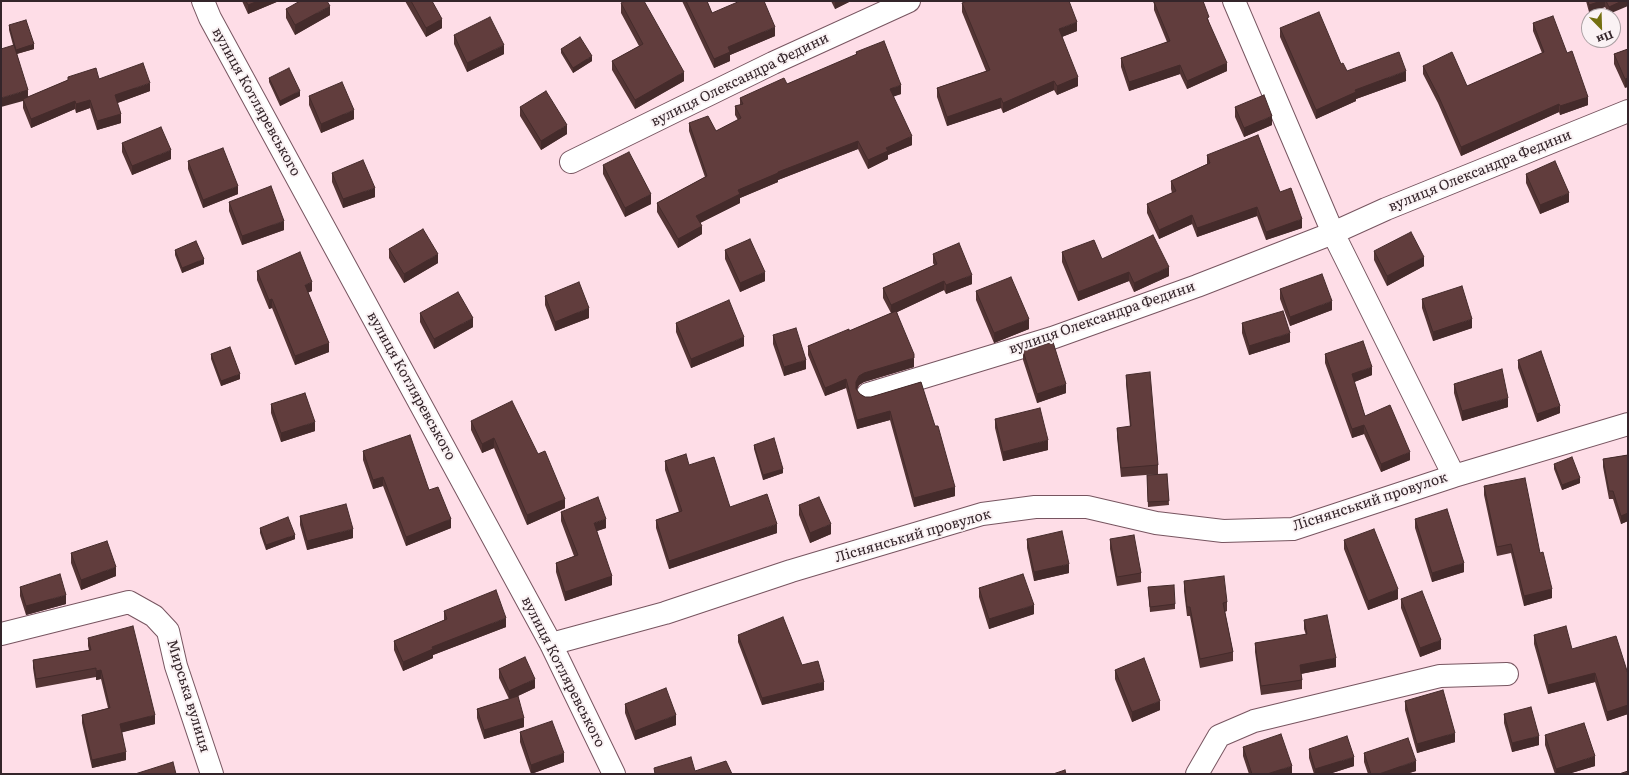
<!DOCTYPE html>
<html>
<head>
<meta charset="utf-8">
<style>
	body { margin:0 }
	#map { position:relative; width:1629px; height:775px; overflow:hidden; background:#fedde7; font-family:Literata,serif }
	canvas { display:block }
	.frame { position:absolute; inset:0; border:2px solid #34252a; pointer-events:none }
	.north { position:absolute; left:1581px; top:8px; width:40px; height:40px; box-sizing:border-box; background:#faf2f4; border:1px solid #aba0a3; border-radius:50%; rotate:157deg; font-size:11px; font-weight:700; line-height:16px; text-align:center; color:#34252a }
	.north::after { content:''; display:block; margin:auto; width:14px; height:18px; background:#736f0f; clip-path:polygon(50% 0,100% 100%,50% 72%,0 100%) }
</style>
</head>
<body>
<div id="map">
<canvas width="1629" height="775"></canvas>
<div class="frame"></div>
<div class="north">Пн</div>
</div>
<script>
const ctx = document.querySelector('canvas').getContext('2d');
ctx.lineJoin = 'round';
const poly = rows => new Path2D(rows.map(r => 'M' + r).join(''));
function trace(path, color, width, dash) { ctx.strokeStyle = color; ctx.lineWidth = width; ctx.lineCap = dash ? 'butt' : 'round'; ctx.setLineDash(dash || []); ctx.stroke(path); }
function fillPath(path, color) { ctx.fillStyle = color; ctx.fill(path, 'evenodd'); }
function label(font, color, halo, rows, align = 'center') {
  ctx.font = font + ' Literata,serif'; ctx.lineWidth = 4; ctx.setLineDash([]); ctx.textBaseline = 'middle'; ctx.strokeStyle = halo; ctx.fillStyle = color; for (const [text, x, y, turn = 0] of rows) {
    ctx.save(); ctx.translate(x, y); ctx.rotate((+turn || 0) * Math.PI / 180); ctx.textAlign = isNaN(turn) ? turn : align; if (halo) ctx.strokeText(text, 0, 0); ctx.fillText(text, 0, 0); ctx.restore();
  }
}
const minor = poly([
	[203,1,210,18,551,644,614,774],
	[1234,1,1333,233,1454,476],
	[571,162,773,63,909,1],
	[868,394,1052,338,1197,286,1333,233,1386,209,1628,111],
	[1,634,129,602,154,616,168,631,176,666,212,774],
	[551,644,665,613,791,571,982,514,1035,507,1087,507,1156,523,1223,531,1293,529,1454,476,1628,424],
	[1197,774,1219,736,1254,721,1440,676,1507,674]
]);
trace(minor, '#775560', 24);
trace(minor, '#fff', 22);
fillPath(poly([
	[242,1,279,1,248,14],
	[405,1,432,1,442,28,426,37],
	[682,1,707,1,712,13,775,36,730,55,730,61,714,68],
	[831,1,851,1,835,9],
	[1153,1,1203,1,1209,22,1227,71,1187,89,1180,74,1129,91,1121,67,1121,58,1167,42,1154,10,1154,4],
	[1586,1,1628,1,1609,14,1605,7,1589,12],
	[621,3,684,81,635,109,612,70,612,61,639,46,621,13],
	[962,3,1077,31,1062,37,1078,86,1057,95,1054,90,1003,113,1001,108,947,126,937,97,937,88,986,71,962,12],
	[286,9,330,15,295,35,286,18],
	[1533,23,1567,53,1588,105,1560,115,1559,112,1461,156,1438,103,1423,74,1423,66,1467,86,1542,53,1533,31],
	[9,25,34,49,17,54,28,97,68,80,68,77,99,79,150,91,117,103,121,123,97,130,90,108,76,113,75,109,31,128,23,108,23,101,13,45,9,30],
	[1280,28,1341,64,1347,71,1406,81,1356,99,1356,101,1316,119,1280,37],
	[454,35,504,54,467,72,454,44],
	[561,49,592,61,573,73,561,53],
	[1628,49,1625,88,1614,64,1614,54],
	[856,52,901,94,893,96,912,145,888,155,888,159,868,169,858,149,778,180,778,182,740,198,740,203,700,223,702,234,678,248,657,212,657,203,705,177,689,131,689,123,716,131,738,120,735,115,735,106,740,105,740,98,787,84,856,55],
	[269,78,300,96,280,106,269,82],
	[309,96,354,119,321,133,309,105],
	[520,107,567,134,541,150,520,116],
	[1235,107,1272,125,1244,137,1235,117],
	[122,143,171,159,132,175,122,152],
	[1207,155,1280,192,1302,228,1266,240,1257,216,1197,237,1192,224,1159,239,1147,213,1147,204,1172,193,1171,189,1171,181,1207,164],
	[188,161,238,194,203,208,188,169],
	[603,165,651,204,625,217,603,174],
	[332,173,375,197,343,208,332,182],
	[1526,174,1569,202,1540,214,1526,183],
	[229,202,284,230,242,245,229,211],
	[389,249,438,263,404,283,389,258],
	[175,250,204,264,182,273,175,255],
	[725,250,765,281,740,292,725,259],
	[1374,251,1424,266,1387,286,1374,260],
	[1062,252,1102,259,1169,276,1134,292,1129,281,1078,301,1062,262],
	[933,254,972,284,946,294,944,290,897,312,914,367,864,382,859,385,857,390,860,394,865,397,871,397,921,382,955,496,914,507,890,420,857,429,846,388,825,396,808,355,808,346,849,331,891,313,883,298,883,288,934,265,933,263],
	[257,271,312,291,308,292,329,352,295,365,272,308,269,309,257,280],
	[1280,289,1332,310,1290,326,1280,299],
	[976,291,1029,329,994,343,976,300],
	[545,296,589,318,555,331,545,305],
	[1422,299,1472,328,1433,341,1422,308],
	[420,313,473,327,434,349,420,322],
	[676,323,744,346,691,368,676,332],
	[1242,323,1290,342,1249,355,1242,333],
	[773,335,806,369,784,376,773,344],
	[1023,351,1066,393,1037,403,1023,360],
	[211,354,240,379,221,386,211,359],
	[1325,354,1372,375,1354,382,1365,416,1410,460,1381,472,1364,434,1352,438,1325,363],
	[1518,360,1560,413,1537,422,1518,368],
	[1126,375,1158,465,1158,474,1121,477,1117,437,1117,428,1130,427,1126,384],
	[1454,384,1508,407,1462,421,1454,393],
	[271,404,315,431,281,442,271,413],
	[995,419,1048,450,1003,461,995,428],
	[471,421,538,454,565,508,527,525,494,448,482,453,471,430],
	[754,445,783,473,763,480,754,449],
	[363,451,429,490,451,528,406,546,383,486,373,489,363,460],
	[1628,455,1628,521,1621,524,1613,499,1609,499,1603,467,1603,459],
	[665,461,689,465,730,507,777,533,669,569,656,528,656,520,679,512,665,470],
	[1554,464,1580,483,1562,490,1554,469],
	[1167,474,1169,505,1148,507,1147,475],
	[1484,486,1540,553,1552,598,1524,606,1511,553,1497,556,1484,495],
	[799,505,831,534,810,543,799,515],
	[561,512,606,528,597,531,612,585,565,601,556,572,556,563,574,556,561,521],
	[300,516,353,538,307,550,300,525],
	[1415,519,1464,572,1432,582,1415,528],
	[260,528,295,539,266,550,260,533],
	[1027,539,1069,573,1034,581,1027,548],
	[1110,539,1141,573,1141,582,1117,586,1110,549],
	[1344,540,1398,599,1368,610,1344,549],
	[71,553,116,576,81,590,71,563],
	[1184,581,1227,602,1227,611,1225,612,1233,652,1233,661,1200,668,1190,616,1187,616,1184,591],
	[20,587,66,604,26,615,20,596],
	[1148,587,1175,604,1175,609,1150,612],
	[979,588,1034,614,989,629,979,597],
	[1401,599,1441,649,1420,657,1401,608],
	[444,611,506,627,433,655,433,658,403,671,394,650,394,641,444,620],
	[1304,620,1336,667,1301,674,1302,680,1302,689,1261,695,1255,652,1255,643,1306,635,1304,629],
	[738,635,802,665,824,690,762,705,738,642],
	[1534,635,1572,649,1628,674,1628,714,1607,721,1595,682,1548,694,1534,644],
	[88,638,155,724,122,732,126,760,92,768,82,723,82,715,108,708,101,679,96,680,96,677,36,688,33,668,33,660,89,650,88,646],
	[499,669,535,688,518,696,524,727,484,739,477,718,477,709,509,699,499,678],
	[1115,670,1160,710,1132,722,1115,679],
	[1405,701,1455,742,1417,753,1405,710],
	[625,704,676,725,635,740,625,713],
	[1504,714,1539,745,1512,752,1504,723],
	[520,732,564,762,531,774,520,742],
	[1545,735,1595,766,1568,774,1555,774,1545,745],
	[1243,747,1292,774,1249,774,1243,756],
	[1309,749,1354,766,1329,774,1314,774,1309,758],
	[1364,753,1416,771,1406,774,1368,774,1364,762]
]), '#533434');
fillPath(poly([
	[258,1,279,1,248,14,248,5],
	[835,1,851,1,835,9],
	[1601,1,1605,1,1605,7,1589,12,1589,5],
	[1622,1,1628,1,1628,6,1609,14,1609,7],
	[330,6,330,15,295,35,295,25],
	[442,19,442,28,426,37,426,28],
	[1077,22,1077,31,1059,38,1059,29],
	[775,27,775,36,730,55,730,61,714,68,714,59,728,47],
	[34,44,34,49,16,54,16,50],
	[504,45,504,54,467,72,467,63],
	[592,56,592,61,573,73,573,68],
	[1227,63,1227,71,1187,89,1187,81],
	[1180,65,1180,74,1129,91,1129,82],
	[1406,71,1406,81,1356,99,1356,101,1316,119,1316,110,1355,90],
	[684,72,684,81,635,109,635,100],
	[1078,77,1078,86,1057,95,1057,86],
	[1628,78,1628,87,1625,88,1625,79],
	[1054,81,1054,90,1003,113,1003,103],
	[150,83,150,91,115,104,115,95],
	[901,85,901,94,890,98,890,89],
	[28,90,28,100,23,99,23,101,1,107,1,98],
	[300,91,300,96,280,106,280,101],
	[1588,97,1588,105,1560,115,1560,106],
	[1001,98,1001,108,947,126,947,117],
	[90,100,90,108,76,113,76,104],
	[75,101,75,109,31,128,31,119],
	[1559,104,1559,112,1461,156,1461,147],
	[354,110,354,119,321,133,321,124],
	[121,114,121,123,97,130,97,121],
	[1272,116,1272,125,1244,137,1244,128],
	[567,125,567,134,541,150,541,141],
	[912,136,912,145,888,155,888,159,868,169,868,160,886,148],
	[858,141,858,149,778,180,778,182,740,198,740,203,696,225,696,216,738,190,778,172],
	[171,150,171,159,132,175,132,166],
	[238,186,238,194,203,208,203,200],
	[375,188,375,197,343,208,343,199],
	[1569,193,1569,202,1540,214,1540,205],
	[651,194,651,204,625,217,625,208],
	[1257,207,1257,216,1197,237,1197,228],
	[1192,215,1192,224,1159,239,1159,230],
	[1302,219,1302,228,1266,240,1266,232],
	[284,221,284,230,242,245,242,236],
	[702,226,702,234,678,248,678,239],
	[438,254,438,263,404,283,404,274],
	[1424,257,1424,266,1387,286,1387,276],
	[204,259,204,264,182,273,182,268],
	[1169,267,1169,276,1134,292,1134,283],
	[765,272,765,281,740,292,740,283],
	[1129,272,1129,281,1078,301,1078,292],
	[972,275,972,284,946,294,946,285],
	[944,281,944,290,891,315,891,305],
	[312,282,312,291,305,294,305,285],
	[272,299,272,308,269,309,269,300],
	[1332,301,1332,310,1290,326,1290,317],
	[589,308,589,318,555,331,555,322],
	[473,318,473,327,434,349,434,339],
	[1029,319,1029,329,994,343,994,333],
	[1472,319,1472,328,1433,341,1433,332],
	[1290,333,1290,342,1249,355,1249,346],
	[744,337,744,346,691,368,691,359],
	[329,343,329,352,295,365,295,356],
	[914,358,914,367,864,382,859,385,856,391,856,382,859,376,864,373],
	[806,360,806,369,784,376,784,367],
	[1372,367,1372,375,1352,383,1352,374],
	[240,374,240,379,221,386,221,381],
	[846,379,846,388,825,396,825,388],
	[1066,384,1066,393,1037,403,1037,394],
	[1508,398,1508,407,1462,421,1462,411],
	[1560,406,1560,413,1537,422,1537,414],
	[890,411,890,420,857,429,857,420],
	[315,422,315,431,281,442,281,433],
	[1364,425,1364,434,1352,438,1352,429],
	[494,438,494,448,482,453,482,444],
	[1048,440,1048,450,1003,461,1003,452],
	[1410,452,1410,460,1381,472,1381,464],
	[783,469,783,473,763,480,763,475],
	[383,477,383,486,373,489,373,480],
	[1580,478,1580,483,1562,490,1562,485],
	[955,487,955,496,914,507,914,498],
	[565,499,565,508,527,525,527,515],
	[1628,513,1628,521,1621,524,1621,516],
	[451,519,451,528,406,546,406,537],
	[606,519,606,528,594,532,594,523],
	[777,524,777,533,669,569,669,561],
	[831,524,831,534,810,543,810,533],
	[353,529,353,538,307,550,307,541],
	[295,535,295,539,266,550,266,545],
	[1464,563,1464,572,1432,582,1432,573],
	[1069,564,1069,573,1034,581,1034,572],
	[116,567,116,576,81,590,81,580],
	[612,576,612,585,565,601,565,592],
	[1398,589,1398,599,1368,610,1368,601],
	[1552,589,1552,598,1524,606,1524,596],
	[66,595,66,604,26,615,26,606],
	[1034,605,1034,614,989,629,989,619],
	[506,618,506,627,433,655,433,658,403,671,403,662,432,647],
	[1441,640,1441,649,1420,657,1420,648],
	[1336,658,1336,667,1300,674,1300,665],
	[101,670,101,679,96,680,96,671],
	[1595,673,1595,682,1548,694,1548,685],
	[535,679,535,688,509,700,509,691],
	[824,682,824,690,762,705,762,698],
	[1160,701,1160,710,1132,722,1132,712],
	[1628,705,1628,714,1607,721,1607,712],
	[155,715,155,724,120,733,120,724],
	[676,715,676,725,635,740,635,731],
	[524,718,524,727,484,739,484,730],
	[1455,733,1455,742,1417,753,1417,744],
	[1539,736,1539,745,1512,752,1512,743],
	[126,752,126,760,92,768,92,760],
	[564,753,564,762,531,774,531,765],
	[1595,756,1595,766,1568,774,1556,774,1556,769],
	[1354,757,1354,766,1329,774,1315,774,1315,769],
	[1416,761,1416,771,1406,774,1379,774],
	[1292,766,1292,774,1267,774]
]), '#442b2b');
const building = poly([
	[246,1,258,1,248,5,246,1],
	[300,1,327,1,330,6,295,25,286,9,300,1],
	[411,1,432,1,442,19,426,28,411,1],
	[625,1,644,1,684,72,635,100,612,61,643,44,621,3,625,1],
	[686,1,707,1,712,13,740,1,764,1,775,27,728,47,730,52,714,59,686,1],
	[967,1,1069,1,1077,22,1059,29,1078,77,1057,86,1054,81,1003,103,1001,98,947,117,937,88,990,70,962,3,967,1],
	[1155,1,1203,1,1209,17,1207,18,1227,63,1187,81,1180,65,1129,82,1121,58,1170,41,1154,2,1155,1],
	[1588,1,1601,1,1589,5,1588,1],
	[1606,1,1622,1,1609,7,1606,1],
	[1319,12,1341,64,1343,63,1347,71,1399,52,1406,71,1355,90,1356,92,1316,110,1280,28,1319,12],
	[1553,16,1567,53,1572,51,1588,97,1560,106,1559,104,1461,147,1438,95,1423,66,1452,52,1467,86,1544,52,1533,23,1553,16],
	[490,17,504,45,467,63,454,35,490,17],
	[26,20,34,44,16,50,9,25,26,20],
	[580,37,592,56,573,68,561,49,580,37],
	[884,41,901,85,890,89,912,136,886,148,888,151,868,160,858,141,778,172,778,173,738,190,740,194,696,216,702,226,678,239,657,203,707,176,689,123,708,116,716,131,741,118,735,106,743,104,740,98,784,78,787,84,857,54,856,52,884,41],
	[14,45,28,90,1,98,1,49,14,45],
	[1628,49,1628,78,1625,79,1614,54,1628,49],
	[143,63,150,83,115,95,121,114,97,121,90,100,76,104,75,101,31,119,23,99,68,80,68,77,96,68,99,79,143,63],
	[289,68,300,91,280,101,269,78,289,68],
	[342,82,354,110,321,124,309,96,342,82],
	[546,91,567,125,541,141,520,107,546,91],
	[1264,95,1272,116,1244,128,1235,107,1264,95],
	[161,127,171,150,132,166,122,143,161,127],
	[1258,135,1280,192,1291,188,1302,219,1266,232,1257,207,1197,228,1192,215,1159,230,1147,204,1176,191,1171,181,1210,163,1207,155,1258,135],
	[223,148,238,186,203,200,188,161,223,148],
	[629,152,651,194,625,208,603,165,629,152],
	[363,160,375,188,343,199,332,173,363,160],
	[1555,161,1569,193,1540,205,1526,174,1555,161],
	[271,186,284,221,242,236,229,202,271,186],
	[423,229,438,254,404,274,389,249,423,229],
	[1411,232,1424,257,1387,276,1374,251,1411,232],
	[1153,235,1169,267,1134,283,1129,272,1078,292,1062,252,1094,240,1102,259,1153,235],
	[750,239,765,272,740,283,725,250,750,239],
	[196,241,204,259,182,268,175,250,196,241],
	[959,243,972,275,946,285,944,281,891,305,883,288,937,264,933,254,959,243],
	[300,252,312,282,305,285,329,343,295,356,272,299,269,300,257,271,300,252],
	[1322,274,1332,301,1290,317,1280,289,1322,274],
	[1011,277,1029,319,994,333,976,291,1011,277],
	[579,282,589,308,555,322,545,296,579,282],
	[1462,286,1472,319,1433,332,1422,299,1462,286],
	[458,292,473,318,434,339,420,313,458,292],
	[729,300,744,337,691,359,676,323,729,300],
	[896,311,914,354,914,358,864,373,859,376,856,382,856,389,860,394,865,397,871,397,921,382,935,426,938,426,955,487,914,498,890,411,857,420,846,379,825,388,808,346,849,329,849,331,896,311],
	[1283,311,1290,333,1249,346,1242,323,1283,311],
	[796,328,806,360,784,367,773,335,796,328],
	[1363,341,1372,367,1352,374,1365,416,1390,405,1410,452,1381,464,1364,425,1352,429,1325,354,1363,341],
	[1053,342,1066,384,1037,394,1023,351,1053,342],
	[230,347,240,374,221,381,211,354,230,347],
	[1541,351,1560,406,1537,414,1518,360,1541,351],
	[1502,369,1508,398,1462,411,1454,384,1502,369],
	[1150,372,1158,465,1121,468,1117,428,1131,426,1126,375,1150,372],
	[305,393,315,422,281,433,271,404,305,393],
	[512,401,538,454,545,451,565,499,527,515,494,438,482,444,471,421,512,401],
	[1040,408,1048,440,1003,452,995,419,1040,408],
	[410,435,429,490,438,487,451,519,406,537,383,477,373,480,363,451,410,435],
	[774,438,783,469,763,475,754,445,774,438],
	[686,454,689,465,714,457,730,507,767,494,777,524,669,561,656,520,682,511,665,461,686,454],
	[1628,455,1628,513,1621,516,1613,491,1609,491,1603,459,1628,455],
	[1572,457,1580,478,1562,485,1554,464,1572,457],
	[1167,474,1169,501,1148,502,1147,475,1167,474],
	[1525,478,1540,553,1543,552,1552,589,1524,596,1511,544,1497,547,1484,486,1525,478],
	[598,497,606,519,594,523,612,576,565,592,556,563,578,555,561,512,598,497],
	[819,497,831,524,810,533,799,505,819,497],
	[346,504,353,529,307,541,300,516,346,504],
	[1447,509,1464,563,1432,573,1415,519,1447,509],
	[288,517,295,535,266,545,260,528,288,517],
	[1374,529,1398,589,1368,601,1344,540,1374,529],
	[1062,531,1069,564,1034,572,1027,539,1062,531],
	[1134,535,1141,573,1117,577,1110,539,1134,535],
	[107,541,116,567,81,580,71,553,107,541],
	[60,574,66,595,26,606,20,587,60,574],
	[1023,574,1034,605,989,619,979,588,1023,574],
	[1224,576,1227,602,1223,603,1233,652,1200,659,1190,607,1187,607,1184,581,1224,576],
	[1174,585,1175,604,1150,607,1148,587,1174,585],
	[496,590,506,618,432,647,433,649,403,662,394,641,447,619,444,611,496,590],
	[1422,591,1441,640,1420,648,1401,599,1422,591],
	[1327,615,1336,658,1300,665,1302,680,1261,686,1255,643,1307,634,1304,620,1327,615],
	[783,617,802,665,818,661,824,682,762,698,738,635,783,617],
	[133,626,155,715,120,724,126,752,92,760,82,715,110,708,101,670,96,671,96,668,36,679,33,660,91,650,88,638,133,626],
	[1566,626,1572,649,1616,636,1628,674,1628,705,1607,712,1595,673,1548,685,1534,635,1566,626],
	[525,657,535,679,509,691,499,669,525,657],
	[1144,658,1160,701,1132,712,1115,670,1144,658],
	[666,688,676,715,635,731,625,704,666,688],
	[1443,690,1455,733,1417,744,1405,701,1443,690],
	[518,696,524,718,484,730,477,709,518,696],
	[1531,707,1539,736,1512,743,1504,714,1531,707],
	[552,721,564,753,531,765,520,732,552,721],
	[1584,723,1595,756,1556,769,1545,735,1584,723],
	[1281,734,1292,766,1267,774,1252,774,1243,747,1281,734],
	[1347,736,1354,757,1315,769,1309,749,1347,736],
	[1408,738,1416,761,1379,774,1371,774,1364,753,1408,738],
	[691,757,695,771,726,761,732,774,655,774,654,768,691,757],
	[173,762,176,774,135,774,173,762],
	[1065,770,1066,774,1053,774,1065,770],
	[1628,771,1628,774,1619,774,1628,771]
]);
fillPath(building, '#613d3d');
trace(building, '#442b2b', 1);
label('14px', '#34252a', '#faf2f4', [
	["вулиця Олександра Федини",740,80,-26],
	["вулиця Котляревського",256,102,61],
	["вулиця Олександра Федини",1480,171,-22],
	["вулиця Олександра Федини",1102,318,-19],
	["вулиця Котляревського",411,386,61],
	["Ліснянський провулок",1370,502,-18],
	["Ліснянський провулок",913,536,-16],
	["вулиця Котляревського",563,672,63],
	["Мирська вулиця",188,696,73]
]);
</script>
</body>
</html>
